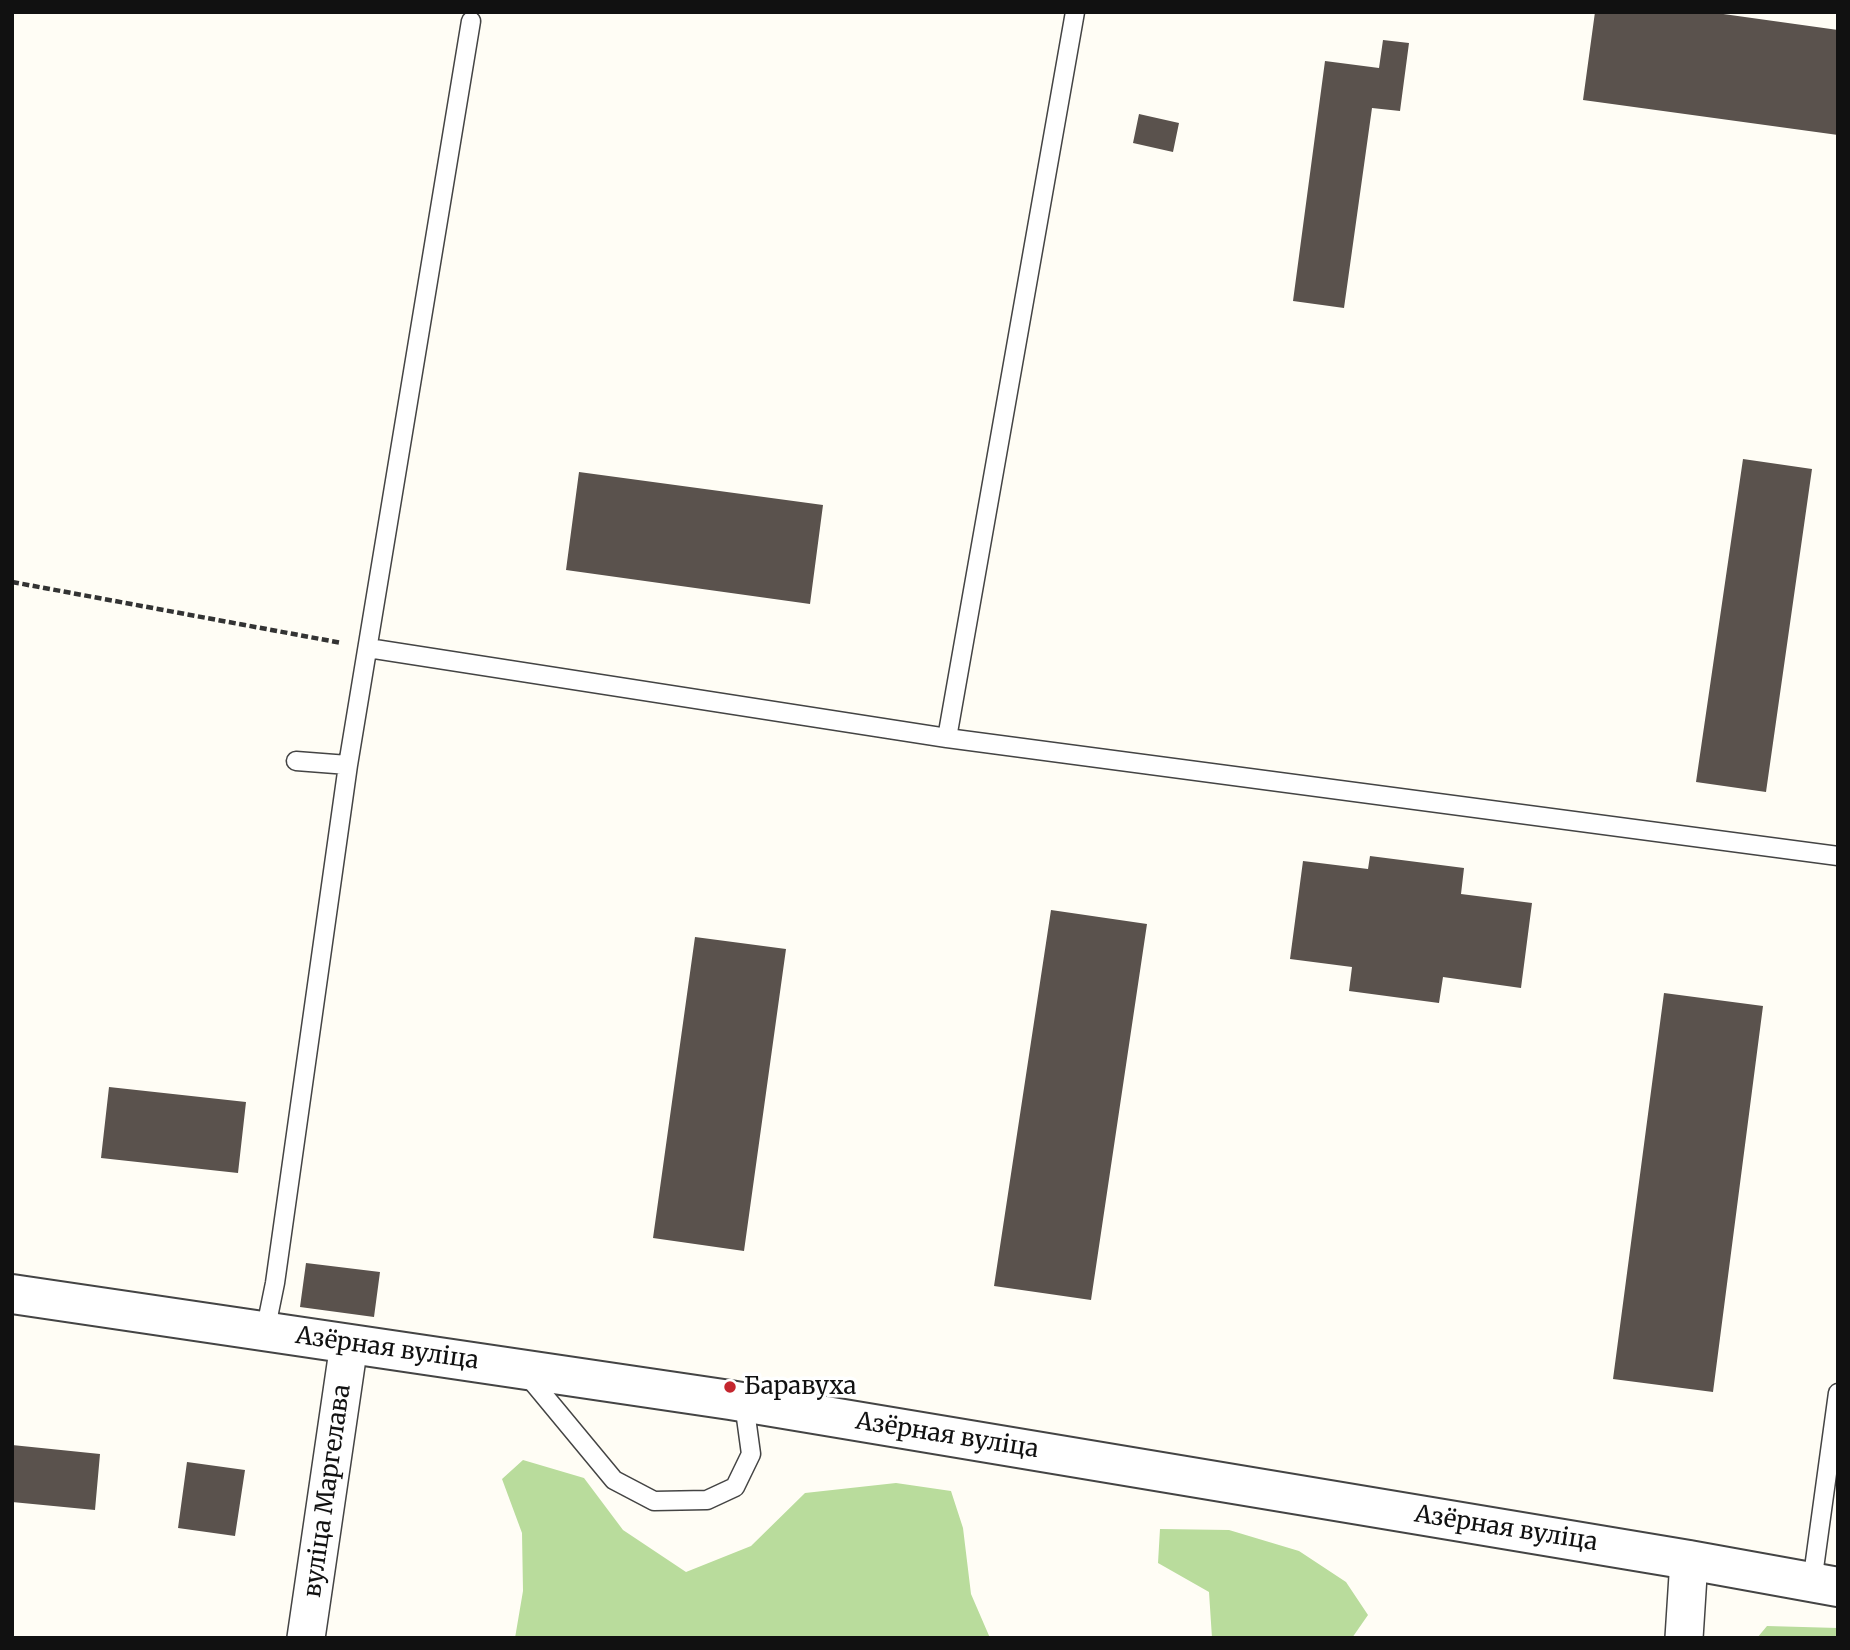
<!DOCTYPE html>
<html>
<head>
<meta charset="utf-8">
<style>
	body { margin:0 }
	#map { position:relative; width:1850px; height:1650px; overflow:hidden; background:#fffdf5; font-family:Merriweather,serif }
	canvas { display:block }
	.frame { position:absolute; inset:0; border:14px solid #111; pointer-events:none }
</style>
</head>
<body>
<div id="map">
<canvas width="1850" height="1650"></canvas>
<div class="frame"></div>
</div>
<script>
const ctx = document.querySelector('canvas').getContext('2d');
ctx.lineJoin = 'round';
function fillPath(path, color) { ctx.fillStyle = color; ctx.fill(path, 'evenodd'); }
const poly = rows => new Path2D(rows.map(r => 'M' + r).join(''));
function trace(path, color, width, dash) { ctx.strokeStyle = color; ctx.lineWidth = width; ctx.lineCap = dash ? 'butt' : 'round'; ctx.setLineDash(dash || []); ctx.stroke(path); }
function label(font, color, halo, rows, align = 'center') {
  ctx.font = font + ' Merriweather,serif'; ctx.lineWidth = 7; ctx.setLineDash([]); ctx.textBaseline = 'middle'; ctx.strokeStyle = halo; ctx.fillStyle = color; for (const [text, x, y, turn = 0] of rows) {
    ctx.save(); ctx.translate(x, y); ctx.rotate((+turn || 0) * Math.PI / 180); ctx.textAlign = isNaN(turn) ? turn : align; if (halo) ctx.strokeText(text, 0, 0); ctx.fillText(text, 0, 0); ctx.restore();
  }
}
fillPath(poly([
	[523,1460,584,1478,623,1530,686,1572,751,1546,805,1493,896,1483,951,1491,963,1528,971,1594,990,1638,515,1638,523,1591,522,1533,502,1479],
	[1160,1529,1229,1530,1299,1551,1346,1582,1368,1615,1352,1638,1212,1638,1209,1592,1158,1563],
	[1767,1626,1838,1628,1838,1638,1757,1638]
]), '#b9dc9c');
fillPath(poly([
	[1595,12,1709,12,1838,30,1838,135,1583,100],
	[1383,40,1409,43,1400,111,1372,108,1344,308,1293,301,1325,61,1379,68],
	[1139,114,1179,123,1173,152,1133,143],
	[1743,459,1812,469,1766,792,1696,782],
	[579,472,823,505,810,604,566,570],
	[1370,856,1464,868,1461,894,1532,903,1521,988,1443,977,1439,1003,1349,991,1352,967,1290,959,1303,861,1368,869],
	[1051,910,1147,924,1091,1300,994,1286],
	[695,937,786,949,744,1251,653,1238],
	[1664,993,1763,1006,1713,1392,1613,1379],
	[109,1087,246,1102,238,1173,101,1158],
	[306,1263,380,1272,374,1317,300,1307],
	[12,1445,100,1454,95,1510,12,1502],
	[187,1462,245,1470,235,1536,178,1528]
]), '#5a524d');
const service = poly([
	[368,648,947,738,1838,856],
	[947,738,1075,12],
	[296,761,348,765],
	[265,1332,275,1283,348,765,471,21],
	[527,1375,614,1480,654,1501,707,1500,735,1487,751,1454,744,1403],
	[1812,1583,1838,1393]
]);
const minor = poly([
	[306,1638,349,1344],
	[1684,1638,1689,1560]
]);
const tertiary = poly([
	[12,1294,730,1400,1689,1560,1838,1587]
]);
trace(service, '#444', 21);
trace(minor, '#444', 40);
trace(tertiary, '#444', 42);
trace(poly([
	[12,582,342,643]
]), '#333', 4.5, [7, 3.5]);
trace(service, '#fff', 18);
trace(minor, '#fff', 37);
trace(tertiary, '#fff', 38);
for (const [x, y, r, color] of [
	[730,1387,7,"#c4262e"]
]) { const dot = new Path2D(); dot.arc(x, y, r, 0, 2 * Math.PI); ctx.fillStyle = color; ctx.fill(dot); trace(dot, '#fff', 2.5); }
label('24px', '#111', '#fff', [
	["Азёрная вуліца",387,1349,8],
	["Азёрная вуліца",947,1436,9],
	["вуліца Маргелава",328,1491,-82],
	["Азёрная вуліца",1506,1529,9]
]);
label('24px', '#111', '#fff', [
	["Баравуха",744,1387]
], 'left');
</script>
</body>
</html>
